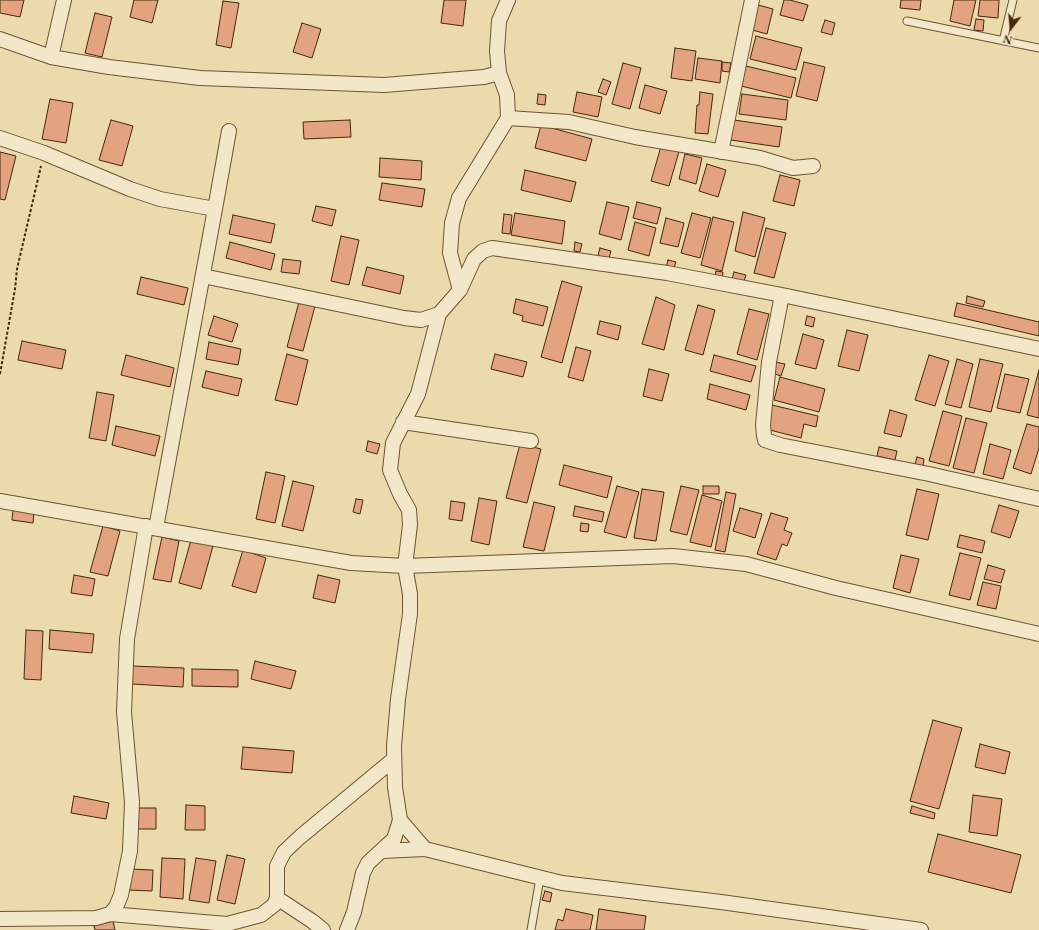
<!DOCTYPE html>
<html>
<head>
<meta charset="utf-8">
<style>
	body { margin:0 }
	#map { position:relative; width:1039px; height:930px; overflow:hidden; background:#ebdaac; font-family:"EB Garamond",serif }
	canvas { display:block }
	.north { position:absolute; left:991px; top:8px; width:40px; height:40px; -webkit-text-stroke:3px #f2e7c9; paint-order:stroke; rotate:196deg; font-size:11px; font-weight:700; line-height:16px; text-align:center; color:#43280b }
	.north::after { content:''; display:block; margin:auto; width:14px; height:18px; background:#43280b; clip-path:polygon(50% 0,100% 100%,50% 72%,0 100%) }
</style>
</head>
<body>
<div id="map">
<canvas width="1039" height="930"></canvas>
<div class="north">N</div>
</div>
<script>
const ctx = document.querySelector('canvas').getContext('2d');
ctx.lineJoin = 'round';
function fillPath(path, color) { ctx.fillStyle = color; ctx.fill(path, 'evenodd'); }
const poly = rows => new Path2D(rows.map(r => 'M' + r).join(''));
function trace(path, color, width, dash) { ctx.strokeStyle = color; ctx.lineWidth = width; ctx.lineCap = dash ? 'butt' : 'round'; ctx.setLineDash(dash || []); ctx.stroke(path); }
const building = poly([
	[0,0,24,0,20,17,0,13,0,0],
	[134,0,158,0,152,23,130,17,134,0],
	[444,0,466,0,463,26,441,23,444,0],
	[784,0,790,0,808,5,803,21,780,15,784,0],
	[901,0,921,0,920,10,900,8,901,0],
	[954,0,976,0,970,26,950,21,954,0],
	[980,0,999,0,998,18,978,16,980,0],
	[223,1,239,3,231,48,216,45,223,1],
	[758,5,773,9,767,34,752,30,758,5],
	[95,13,112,17,102,57,85,53,95,13],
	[976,19,984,20,983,31,974,30,976,19],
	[825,20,835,23,832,35,821,32,825,20],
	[302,23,321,29,312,58,293,52,302,23],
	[756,36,802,48,796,70,750,59,756,36],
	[675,48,696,51,692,81,671,78,675,48],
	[698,58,722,61,720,83,695,79,698,58],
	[722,62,731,63,729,72,722,71,722,62],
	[804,62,825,67,817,101,796,96,804,62],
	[623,63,641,68,630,109,612,104,623,63],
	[746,66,796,78,791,98,741,86,746,66],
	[603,79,611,82,606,95,598,92,603,79],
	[645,85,667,91,660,114,639,108,645,85],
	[577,92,602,97,598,117,573,112,577,92],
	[700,92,713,94,708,134,695,133,697,105,699,105,700,92],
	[538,94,546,95,545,105,537,104,538,94],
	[742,94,788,100,786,120,739,114,742,94],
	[50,99,73,103,66,143,42,139,50,99],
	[111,120,133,126,122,166,99,160,111,120],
	[350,120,351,137,304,139,303,122,350,120],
	[734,120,782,127,779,147,731,140,734,120],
	[541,125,592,139,586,161,535,148,541,125],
	[662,143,680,148,669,186,651,181,662,143],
	[0,152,16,156,5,200,0,199,0,152],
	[685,154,702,158,696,184,679,179,685,154],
	[380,158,422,161,421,180,379,177,380,158],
	[707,164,726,170,718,197,699,191,707,164],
	[525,170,576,182,571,202,521,190,525,170],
	[780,175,800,180,794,206,773,201,780,175],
	[382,183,425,189,422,207,379,200,382,183],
	[607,202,629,207,621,240,599,234,607,202],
	[637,202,661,208,657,224,633,218,637,202],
	[316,206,336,210,332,226,312,221,316,206],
	[743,212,765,218,755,257,735,251,743,212],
	[515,213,565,221,562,244,511,235,515,213],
	[692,213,711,218,700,258,681,253,692,213],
	[504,214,512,215,510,234,502,233,504,214],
	[233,215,275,224,271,243,229,234,233,215],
	[713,217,734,222,722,271,701,265,713,217],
	[666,218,684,223,678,247,660,243,666,218],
	[635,222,656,228,649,256,628,250,635,222],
	[766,228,786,233,774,278,754,273,766,228],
	[341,236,359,240,349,285,331,281,341,236],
	[230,242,275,254,271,270,226,258,230,242],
	[575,242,582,244,580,252,574,251,575,242],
	[600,248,611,251,608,262,597,259,600,248],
	[283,259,301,261,299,274,281,272,283,259],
	[668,260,676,262,673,270,666,268,668,260],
	[367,267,404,276,400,294,362,285,367,267],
	[716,271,723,272,722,281,714,280,716,271],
	[734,272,746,275,742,287,731,283,734,272],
	[141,277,188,288,184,305,137,294,141,277],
	[562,281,582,287,562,363,541,357,562,281],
	[967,296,985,301,983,307,966,303,967,296],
	[656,297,675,305,664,350,642,344,656,297],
	[516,299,548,307,543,326,522,321,523,316,513,313,516,299],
	[299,302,315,306,303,351,287,347,299,302],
	[957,303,1039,322,1039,336,954,316,957,303],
	[698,305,715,310,703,355,685,350,698,305],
	[749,309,769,314,757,360,737,354,749,309],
	[214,316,238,324,232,342,208,335,214,316],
	[807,316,815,318,813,327,805,325,807,316],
	[600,321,621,326,618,340,597,334,600,321],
	[847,330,868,335,859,371,838,366,847,330],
	[803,334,824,340,816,369,795,364,803,334],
	[22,341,66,350,62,369,18,360,22,341],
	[209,342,241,349,238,365,206,359,209,342],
	[576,347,591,351,583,381,568,377,576,347],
	[287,354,308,360,297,405,275,400,287,354],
	[495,354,527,362,523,377,491,369,495,354],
	[126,355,174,368,170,387,121,375,126,355],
	[714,355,756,366,751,382,710,371,714,355],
	[929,355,949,361,935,406,915,400,929,355],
	[957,359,973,364,961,408,945,404,957,359],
	[980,359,1003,364,991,412,969,407,980,359],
	[775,362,785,364,781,376,772,373,775,362],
	[649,369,669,374,662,401,643,396,649,369],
	[1039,370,1039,418,1027,415,1039,370],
	[206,371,242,379,238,396,202,387,206,371],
	[1005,374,1029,379,1020,413,997,408,1005,374],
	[780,377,825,389,819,412,774,400,780,377],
	[710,384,750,395,746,410,707,399,710,384],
	[97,392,114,395,106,441,89,438,97,392],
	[772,405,818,416,816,427,804,424,801,438,766,429,772,405],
	[890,410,907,415,901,437,884,433,890,410],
	[943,411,962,416,949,466,929,461,943,411],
	[966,418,987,423,974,473,953,468,966,418],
	[1027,424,1039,427,1039,448,1031,474,1013,468,1027,424],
	[116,426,160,436,155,456,112,445,116,426],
	[368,441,380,444,377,454,366,451,368,441],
	[520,444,541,449,527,503,506,498,520,444],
	[990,444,1011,450,1003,479,983,474,990,444],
	[879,447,897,451,895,460,877,456,879,447],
	[917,457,924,459,923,466,915,464,917,457],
	[564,465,612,477,607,498,559,485,564,465],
	[266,472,285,476,275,523,256,519,266,472],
	[293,481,314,486,303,531,282,526,293,481],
	[617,486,639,492,626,538,604,532,617,486],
	[681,486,699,490,687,535,670,531,681,486],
	[703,486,719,486,719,494,703,494,703,486],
	[642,489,664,492,656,541,634,538,642,489],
	[917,489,939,494,928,540,906,535,917,489],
	[726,492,736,494,725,552,715,550,726,492],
	[702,495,722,501,711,547,690,542,702,495],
	[479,498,497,501,489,545,471,541,479,498],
	[356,499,363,500,360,514,353,512,356,499],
	[451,501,465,503,462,521,449,519,451,501],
	[534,502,555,507,544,551,523,547,534,502],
	[999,505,1019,511,1010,538,991,532,999,505],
	[575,506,604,512,602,522,573,516,575,506],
	[740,508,762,514,755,538,733,531,740,508],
	[13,509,34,512,33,523,12,520,13,509],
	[771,513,788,518,784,530,792,533,787,546,782,544,776,560,757,554,771,513],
	[581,523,589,524,588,532,580,531,581,523],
	[103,526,120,531,108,576,90,572,103,526],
	[960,535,985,541,982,553,957,547,960,535],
	[162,537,179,541,171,582,153,579,162,537],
	[191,540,213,546,201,589,179,583,191,540],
	[243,550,266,558,256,593,232,586,243,550],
	[960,553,981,558,970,600,949,595,960,553],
	[901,555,919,559,910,593,893,588,901,555],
	[988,565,1005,570,1001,583,984,579,988,565],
	[74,575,95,579,92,596,71,593,74,575],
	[318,575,340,580,335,603,313,598,318,575],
	[983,582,1001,586,996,609,977,605,983,582],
	[26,630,43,631,41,680,24,679,26,630],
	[50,630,94,634,92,653,49,649,50,630],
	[255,661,296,671,291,689,251,679,255,661],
	[132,666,184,668,183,687,132,684,132,666],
	[192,669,238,670,238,687,192,686,192,669],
	[933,720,962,728,939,809,910,801,933,720],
	[980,744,1010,752,1005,774,975,767,980,744],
	[243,747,294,751,292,773,241,769,243,747],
	[973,795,1002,799,997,836,969,832,973,795],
	[74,796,109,803,106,819,71,813,74,796],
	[186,805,205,806,205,830,185,830,186,805],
	[912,806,935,813,934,819,910,813,912,806],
	[137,808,156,808,156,829,137,829,137,808],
	[938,834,1021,855,1011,893,928,872,938,834],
	[227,855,245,859,235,904,217,900,227,855],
	[162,858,185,859,183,899,160,897,162,858],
	[196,858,216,861,209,903,189,900,196,858],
	[129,869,153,870,152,891,128,890,129,869],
	[545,891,552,893,550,902,542,900,545,891],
	[566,909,593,915,590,930,555,930,558,919,563,921,566,909],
	[599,909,646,916,644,930,596,930,599,909],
	[113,921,115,930,95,930,94,926,113,921]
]);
fillPath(building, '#e3a380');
trace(building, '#43280b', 1);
const lane = poly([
	[907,21,1039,48],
	[1003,41,1013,0],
	[531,930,540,878]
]);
const street = poly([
	[0,39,51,57,109,67,200,78,384,85,484,77,499,73],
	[51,57,64,0],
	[508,118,569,122,635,137,760,158,793,168,813,166],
	[0,138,44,153,130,189,160,199,215,209,156,528],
	[721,152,752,0],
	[215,209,229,131],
	[203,276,404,318,421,320,439,314],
	[460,290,450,253,452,223,459,198,508,118,507,95,499,73,497,51,499,21,508,0],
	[782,295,769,362,763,425,764,436,765,440,780,445,929,474,1039,499],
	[1039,349,782,295,667,273,492,248,483,251,474,259,460,290,439,314,418,394,393,443,390,470,400,494,409,510,410,525,405,566,673,556,746,564,836,588,1039,634],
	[403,422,531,441],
	[0,501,351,563,405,566,410,594,410,614,398,699,394,746,395,787,400,820,394,839,368,863,363,873,354,912,347,930],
	[400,820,425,849],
	[382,851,425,849,562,883,721,902,921,930],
	[277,898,312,921,323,930],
	[110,914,227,924,261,915,274,905,277,898,277,866,284,852,300,837,394,759],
	[0,919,96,918,110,914,116,907,121,895,130,851,132,802,124,712,127,639,146,526]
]);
trace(lane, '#6d5433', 9);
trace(street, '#6d5433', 16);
trace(poly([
	[0,374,15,289,17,269,41,166]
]), '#43280b', 2, [3, 2]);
trace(lane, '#f2e7c9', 7);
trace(street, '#f2e7c9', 14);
</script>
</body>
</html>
